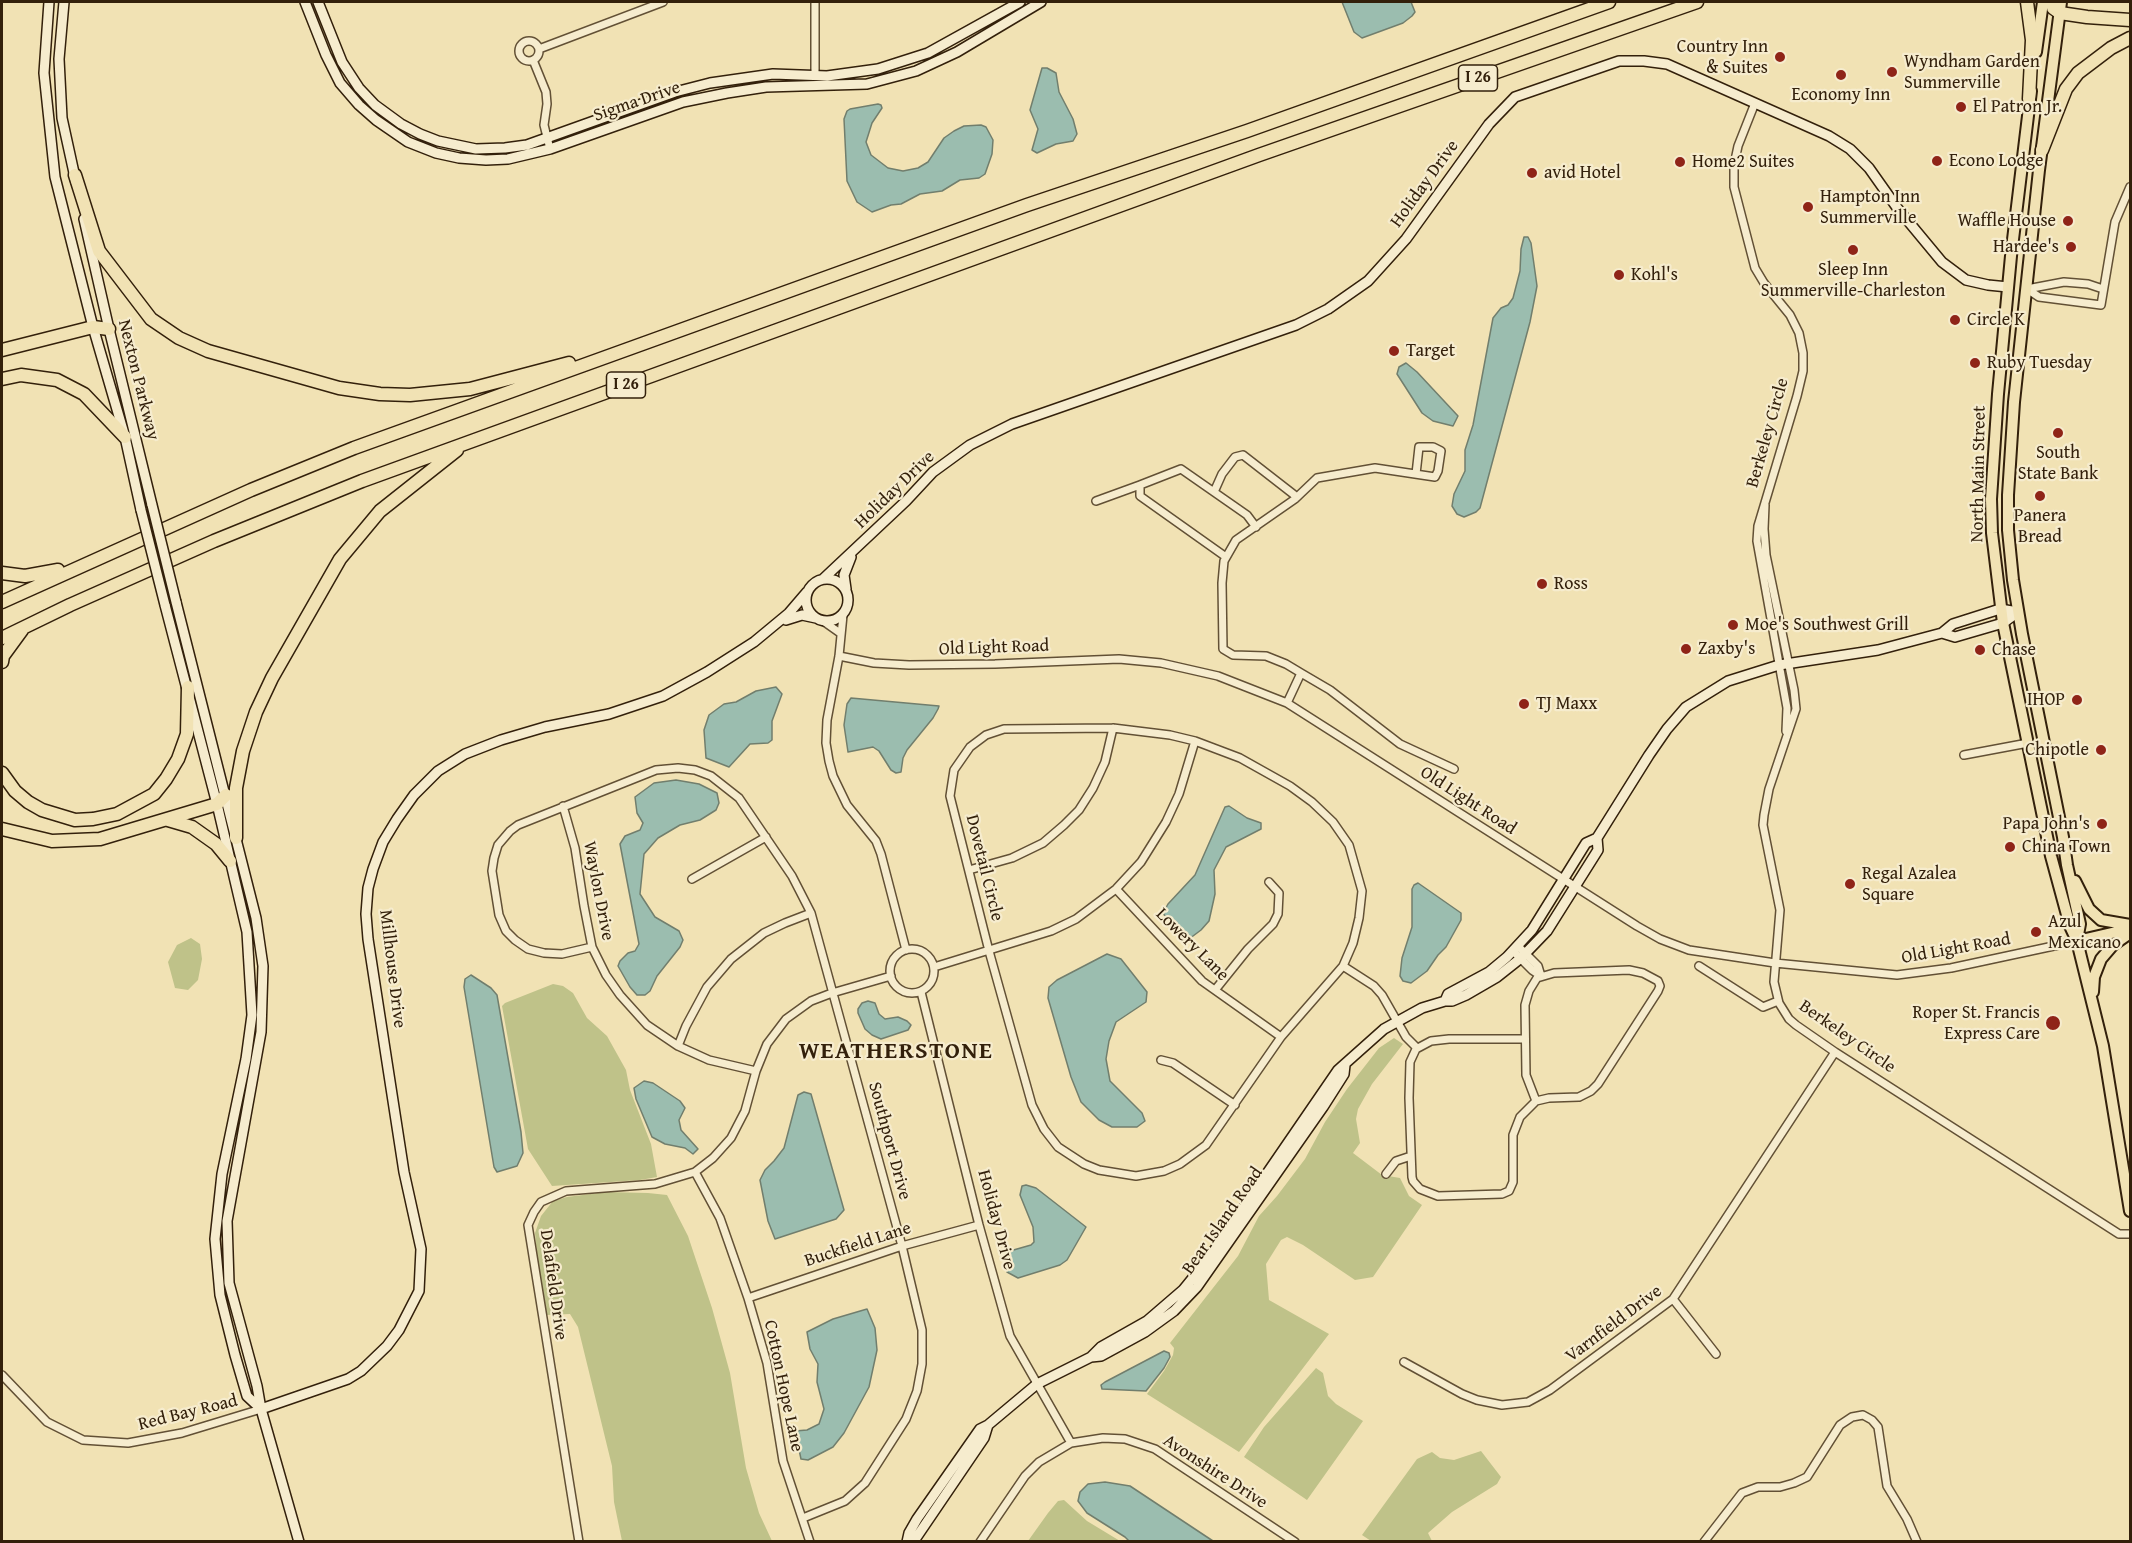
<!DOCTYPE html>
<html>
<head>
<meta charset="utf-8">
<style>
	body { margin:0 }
	#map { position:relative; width:2132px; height:1543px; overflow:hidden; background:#f1e2b4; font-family:"Gentium Book Plus",serif }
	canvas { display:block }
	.frame { position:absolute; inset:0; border:3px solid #33200b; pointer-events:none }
</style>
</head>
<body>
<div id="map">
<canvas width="2132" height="1543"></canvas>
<div class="frame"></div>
</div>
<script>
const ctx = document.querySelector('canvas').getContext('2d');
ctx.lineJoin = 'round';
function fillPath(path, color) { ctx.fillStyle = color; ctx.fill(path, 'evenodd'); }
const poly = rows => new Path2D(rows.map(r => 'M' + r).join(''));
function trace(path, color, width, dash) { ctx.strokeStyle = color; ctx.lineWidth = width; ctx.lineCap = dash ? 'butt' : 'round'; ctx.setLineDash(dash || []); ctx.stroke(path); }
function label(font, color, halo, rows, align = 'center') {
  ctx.font = font + ' "Gentium Book Plus",serif'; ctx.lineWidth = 4.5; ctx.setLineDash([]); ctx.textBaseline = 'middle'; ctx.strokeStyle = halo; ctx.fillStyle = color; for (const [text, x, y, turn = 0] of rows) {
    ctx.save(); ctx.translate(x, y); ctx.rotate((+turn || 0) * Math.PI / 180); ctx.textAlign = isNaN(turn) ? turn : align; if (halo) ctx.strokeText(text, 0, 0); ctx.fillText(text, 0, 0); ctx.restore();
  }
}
fillPath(poly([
	[191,938,200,944,202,959,198,980,188,990,175,988,168,962,177,945],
	[553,984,563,986,573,993,587,1018,607,1036,626,1070,630,1090,651,1144,657,1177,640,1180,552,1186,528,1149,502,1006,505,1003],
	[1394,1038,1403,1044,1372,1084,1358,1109,1356,1119,1360,1143,1353,1153,1382,1175,1400,1178,1409,1196,1422,1205,1373,1277,1355,1280,1303,1245,1287,1237,1281,1240,1266,1264,1269,1300,1329,1334,1239,1452,1147,1394,1164,1371,1173,1355,1174,1348,1170,1343,1238,1256,1259,1216,1277,1196,1305,1159,1325,1122,1347,1089,1379,1048],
	[606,1192,648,1193,667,1195,688,1236,712,1308,730,1373,746,1468,759,1513,772,1541,622,1541,614,1502,612,1466,578,1327,570,1314,547,1315,537,1255,535,1233,541,1216,553,1201,567,1197],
	[1316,1368,1323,1373,1328,1396,1336,1404,1363,1421,1307,1500,1244,1457,1264,1427],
	[1481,1451,1501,1477,1497,1484,1452,1512,1428,1533,1432,1541,1371,1541,1362,1535,1417,1459,1432,1452,1440,1458,1454,1460],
	[1064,1500,1087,1521,1120,1541,1028,1541,1048,1513,1058,1501]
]), '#bfc289');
const water = poly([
	[1342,2,1411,2,1415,12,1412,16,1403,23,1362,38,1354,32,1342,2],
	[1042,68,1047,68,1056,73,1059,92,1073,119,1077,134,1073,141,1056,144,1037,153,1032,150,1038,129,1030,110,1042,68],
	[878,104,881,105,882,108,872,123,866,142,871,155,888,168,903,171,918,168,928,162,944,138,954,131,964,126,981,125,986,127,993,140,992,154,985,174,979,178,960,180,942,191,920,194,901,204,891,205,872,212,857,202,847,181,844,119,847,111,850,109,878,104],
	[1524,237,1528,237,1531,243,1537,286,1530,322,1480,508,1476,512,1464,517,1457,514,1452,506,1454,494,1465,471,1465,450,1473,425,1493,318,1501,308,1508,305,1513,298,1520,271,1521,249,1524,237],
	[1406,363,1417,372,1458,416,1453,426,1433,421,1422,413,1397,374,1399,367,1406,363],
	[776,687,782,694,772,721,772,740,768,743,750,744,729,767,706,758,704,730,709,715,724,704,736,702,756,691,776,687],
	[851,698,939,706,938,709,933,718,907,750,903,758,901,772,896,773,891,770,879,751,873,747,848,752,844,725,847,704,851,698],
	[676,780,699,784,717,793,719,803,716,810,700,820,680,825,658,838,644,854,640,894,655,917,679,931,683,940,680,947,657,976,650,991,645,995,637,995,630,987,618,966,620,961,628,953,635,951,639,944,620,844,625,836,640,830,643,823,637,813,635,797,654,783,676,780],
	[1229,806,1247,818,1261,823,1261,829,1226,847,1214,870,1215,894,1209,921,1201,930,1189,939,1176,932,1163,913,1168,904,1195,875,1225,807,1229,806],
	[1418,883,1461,913,1461,920,1446,947,1438,955,1427,971,1411,983,1403,981,1400,976,1402,958,1412,927,1412,889,1414,885,1418,883],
	[1107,954,1121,959,1147,992,1146,1002,1116,1022,1109,1041,1106,1059,1110,1081,1142,1113,1145,1121,1137,1127,1112,1127,1099,1120,1081,1102,1071,1077,1048,998,1049,987,1057,980,1107,954],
	[471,975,491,988,497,995,521,1132,523,1153,517,1166,497,1172,494,1167,464,987,465,979,471,975],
	[868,1001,875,1003,879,1014,885,1019,898,1017,907,1021,911,1025,908,1030,881,1039,872,1035,865,1029,858,1013,858,1009,862,1003,868,1001],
	[644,1081,653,1083,680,1101,685,1108,679,1120,681,1130,698,1149,693,1154,685,1148,665,1144,652,1137,636,1099,634,1088,644,1081],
	[804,1092,811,1094,844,1210,836,1219,775,1239,768,1221,760,1180,765,1170,774,1161,784,1148,798,1095,804,1092],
	[1026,1185,1036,1188,1086,1227,1067,1260,1060,1265,1018,1278,1007,1272,1005,1262,1007,1255,1010,1251,1031,1245,1034,1242,1033,1227,1020,1195,1022,1186,1026,1185],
	[867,1309,875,1328,877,1350,869,1387,844,1433,833,1447,808,1460,801,1459,795,1431,807,1430,819,1424,824,1409,817,1382,818,1364,810,1349,807,1332,833,1319,867,1309],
	[1164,1351,1169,1353,1170,1357,1164,1368,1146,1391,1102,1389,1101,1385,1105,1382,1164,1351],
	[1105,1482,1130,1486,1213,1541,1129,1541,1125,1537,1087,1513,1078,1501,1080,1492,1088,1484,1105,1482]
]);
fillPath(water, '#9bbdaf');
trace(water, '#717e6d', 1.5);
const street = poly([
	[815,2,815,75],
	'519 51a10 10 0 1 1 20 0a10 10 0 1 1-20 0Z',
	[539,49,663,2],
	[533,60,546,92,547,104,544,125,550,149],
	[1755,103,1738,146,1734,165,1734,187,1755,268,1764,283,1790,315,1799,333,1803,353,1803,371,1797,396,1758,526,1757,541,1787,708,1786,731],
	[2027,289,2039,297,2101,305,2115,222,2130,187],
	[2027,289,2064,282,2088,284,2103,289],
	[1214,492,1247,515,1256,527],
	[1096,501,1140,485],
	[1765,505,1764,529,1766,555,1794,690,1796,709,1769,789,1764,815,1763,825,1780,910,1774,982,1779,1003,1789,1019,1796,1025,1835,1052,2119,1234,2130,1234],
	[1226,557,1140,496,1140,485,1181,469,1214,492,1222,474,1235,457,1243,455,1297,497],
	[843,615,839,656,827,720,826,743,829,761,833,776,847,805,876,841,881,854,906,950],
	[823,621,840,633],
	[839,656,874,663,909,665,995,664,1119,659,1161,663,1218,676,1287,703,1637,926,1660,939,1689,950,1775,963,1897,975,1951,968,2077,941],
	[1301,673,1330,690,1400,744,1454,769],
	[1287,703,1301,673,1286,664,1266,656,1233,655,1223,649,1222,583,1224,561,1236,540,1295,499,1317,478,1375,468,1435,477,1438,471,1441,451,1433,447,1419,447,1416,474],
	[1113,728,1170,735,1195,741,1240,758,1290,786,1312,802,1333,822,1349,845,1362,891,1359,918,1353,943,1343,966,1281,1037,1206,1145,1180,1164,1164,1171,1136,1176,1099,1170,1084,1164,1058,1147,1044,1129,1032,1105,989,951,950,796,954,770,970,747,986,735,1004,729,1113,728],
	[1964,755,2028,743],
	[563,806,575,848,584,906,592,947,606,975,620,995,647,1025,678,1046,709,1060,756,1071],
	[969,870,1012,858,1043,843,1064,825,1079,810,1093,788,1105,762,1113,728],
	[692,879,766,837],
	[1116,889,1202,981,1281,1037],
	[1518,946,1538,966,1541,976],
	[592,947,562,954,544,953,528,949,515,940,506,931,499,915,492,871,494,858,498,845,510,831,518,825,656,770,678,768,695,770,711,776,739,798,792,876,811,913,902,1246,922,1330,922,1364,917,1391,906,1419,865,1483,845,1501,803,1518],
	'890 971a22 22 0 1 1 44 0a22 22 0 1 1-44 0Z',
	[1513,951,1532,970,1541,976],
	[1343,966,1374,986,1382,995,1406,1037,1417,1048],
	[1699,966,1763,1007,1778,1001],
	[934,967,1051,931,1076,919,1116,889,1141,862,1166,822,1179,794,1195,741],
	[1215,990,1248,949,1273,924,1278,914,1279,893,1269,882],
	[921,992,979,1225,1010,1336,1071,1443],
	[1525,1039,1449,1039,1431,1041,1416,1049,1410,1062,1409,1098,1412,1177,1413,1181,1420,1189,1438,1196,1502,1194,1509,1191,1513,1182,1513,1135,1520,1117,1536,1101,1549,1098,1579,1097,1591,1091,1598,1084,1658,991,1660,986,1658,981,1643,973,1629,970,1554,973,1537,978,1529,991,1525,1005,1526,1075,1536,1101],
	[678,1046,686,1026,707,987,731,959,764,933,785,923,811,913],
	[1161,1060,1173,1063,1235,1105],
	[695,1172,720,1218,748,1298,767,1363,783,1461,810,1542],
	[1386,1174,1396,1161,1411,1156],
	[748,1298,902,1246,979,1225],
	[1673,1299,1716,1354],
	[1404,1362,1462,1394,1477,1400,1502,1405,1528,1402,1550,1390,1673,1299,1835,1052],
	[2,1375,47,1422,83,1440,128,1443,182,1433,261,1409],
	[579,1542,528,1225,534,1212,541,1202,566,1191,655,1184,695,1172,713,1158,731,1138,745,1111,756,1071,767,1044,786,1019,811,1001,832,993,891,976],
	[980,1542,1025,1476,1039,1462,1071,1443,1103,1438,1125,1439,1155,1449,1295,1542],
	[1704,1542,1742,1493,1758,1487,1780,1487,1794,1483,1807,1477,1840,1425,1852,1417,1863,1415,1872,1420,1878,1427,1887,1486,1907,1519,1917,1542]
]);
const secondary = poly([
	[49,2,44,73,55,177,93,327,125,437,141,510],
	[64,2,59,59,62,118,76,182],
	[305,2,326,55,340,83,359,105,376,120,408,142,436,153,459,158,486,160,508,159,550,149,683,102,727,93,766,87,867,84,916,71,957,52,1041,2],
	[318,2,342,62,359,88,375,105,401,124,420,134,438,141,476,149,505,148,527,145,675,92,710,83,773,74,827,76,878,69,928,53,1020,2],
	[84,219,109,329,152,505],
	'806 600a21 21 0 1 1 42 0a21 21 0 1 1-42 0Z',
	[823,579,906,501,933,472,970,445,1012,424,1296,325,1328,309,1368,281,1406,239,1489,124,1515,97,1619,61,1644,61,1667,64,1829,136,1850,149,1869,168,1898,209,1942,262,1966,280,1988,285,2008,287],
	[846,589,844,575,851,557],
	[176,602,256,918,263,966,261,1032,227,1221,229,1283,257,1386,261,1409,299,1542],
	[165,605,217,804,247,932,252,1015,246,1059,222,1174,215,1239,220,1295,235,1355,247,1396,261,1409],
	[786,620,802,615,816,618],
	[1942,633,1955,637,2003,623,2018,612],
	[1445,1001,1448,994,1489,972,1507,957,1532,930,1586,843,1597,838,1649,755,1667,729,1686,707,1728,681,1779,665,1878,650,1942,633,1953,624,2000,609,2018,612],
	[1091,1357,1101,1356,1145,1332,1174,1311,1197,1287,1323,1107,1344,1074,1345,1065],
	[261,1409,348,1379,361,1371,387,1346,399,1330,419,1291,421,1249,404,1172,368,939,366,914,368,888,373,869,383,842,397,819,414,795,438,771,465,754,501,740,545,727,609,714,663,696,707,672,754,642,789,613,807,592],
	[907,1542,909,1533,917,1519,980,1429,988,1425,1037,1384,1091,1357,1101,1347,1147,1321,1183,1290,1209,1258,1338,1070,1384,1029,1422,1008,1445,1001,1452,1001,1466,995,1497,977,1521,958,1547,931,1598,850,1597,838],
	[910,1542,916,1538,984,1438,988,1425]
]);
const primary = poly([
	[2061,2,2039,170,2014,402,2008,495,2008,530,2013,580,2022,634,2063,837,2067,865,2080,924,2077,940],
	[2036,52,2043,2],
	[2031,91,2011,256,1998,394,1991,499,1992,533,2003,623,2051,856,2070,926,2077,941,2103,1046,2130,1211],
	[2075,881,2089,909,2101,920,2130,925],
	[2077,941,2129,929],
	[2093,992,2094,977,2101,959,2113,945,2130,933]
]);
const highway = poly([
	[2027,2,2032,40,2029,99],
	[2053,2,2053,8,2060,13,2087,17,2130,20],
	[2042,150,2066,89,2078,73,2111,48,2130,38],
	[75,175,99,251,151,319,179,338,208,351,339,388,380,394,410,395,470,389,569,363],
	[2,350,93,327,109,329],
	[2,379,21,375,57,380,84,394,125,437],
	[2,573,25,576,58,570],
	[2,602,251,490,354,448,1027,205,1247,131,1609,2],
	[2,638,70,605,214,541,362,481,1259,155,1697,2],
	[2,662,3,656,22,630],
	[2,773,15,791,28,802,42,810,75,820,93,819,117,814,154,794,166,779,178,759,187,734,188,687],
	[168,820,192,827,216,844,230,861],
	[2,829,52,841,100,839,217,804,226,795],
	[236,838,236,788,243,751,256,712,272,678,340,559,380,511,457,450]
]);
trace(street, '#625035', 10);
trace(secondary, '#33200b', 12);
trace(primary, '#33200b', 14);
trace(highway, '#33200b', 15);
trace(street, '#f6ecce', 7);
trace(secondary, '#f6ecce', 9);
trace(primary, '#f1e2b4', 10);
trace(highway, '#f1e2b4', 12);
const secondaryBridge = poly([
	[152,505,176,602],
	[141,510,165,605]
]);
trace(secondaryBridge, '#33200b', 12, []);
trace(secondaryBridge, '#f6ecce', 9);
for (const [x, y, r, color] of [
	[1780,57,6,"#8f2418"],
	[1892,72,6,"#8f2418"],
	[1841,75,6,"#8f2418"],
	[1961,107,6,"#8f2418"],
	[1937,161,6,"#8f2418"],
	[1680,162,6,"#8f2418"],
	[1532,173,6,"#8f2418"],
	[1808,207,6,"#8f2418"],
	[2068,221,6,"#8f2418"],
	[2071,247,6,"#8f2418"],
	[1853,250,6,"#8f2418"],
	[1619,275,6,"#8f2418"],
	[1955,320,6,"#8f2418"],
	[1394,351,6,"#8f2418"],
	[1975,363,6,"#8f2418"],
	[2058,433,6,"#8f2418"],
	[2040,496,6,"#8f2418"],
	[1542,584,6,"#8f2418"],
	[1733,625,6,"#8f2418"],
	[1686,649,6,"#8f2418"],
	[1980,650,6,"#8f2418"],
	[2077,700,6,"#8f2418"],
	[1524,704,6,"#8f2418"],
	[2101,750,6,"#8f2418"],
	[2102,824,6,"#8f2418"],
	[2010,847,6,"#8f2418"],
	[1850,884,6,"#8f2418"],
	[2036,932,6,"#8f2418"],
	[2053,1023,8,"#8f2418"]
]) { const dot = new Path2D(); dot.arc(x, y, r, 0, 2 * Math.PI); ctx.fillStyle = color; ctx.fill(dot); trace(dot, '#f6ecce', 2); }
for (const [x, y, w] of [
	[1478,78,39],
	[626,385,39]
]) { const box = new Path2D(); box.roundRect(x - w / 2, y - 13, w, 26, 4.5); ctx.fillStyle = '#f6ecce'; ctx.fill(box); trace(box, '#33200b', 1.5); }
label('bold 16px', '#33200b', null, [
	["I 26",1478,78],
	["I 26",626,385]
]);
label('18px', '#33200b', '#f6ecce', [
	["Country Inn",1768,47,"right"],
	["& Suites",1768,68,"right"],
	["Wyndham Garden",1904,62],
	["Summerville",1904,83],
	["Economy Inn",1841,95,"center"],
	["El Patron Jr.",1973,107],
	["Econo Lodge",1949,161],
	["Home2 Suites",1692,162],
	["avid Hotel",1544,173],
	["Hampton Inn",1820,197],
	["Summerville",1820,218],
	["Waffle House",2056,221,"right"],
	["Hardee's",2059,247,"right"],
	["Sleep Inn",1853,270,"center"],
	["Summerville-Charleston",1853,291,"center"],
	["Kohl's",1631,275],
	["Circle K",1967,320],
	["Target",1406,351],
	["Ruby Tuesday",1987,363],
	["South",2058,453,"center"],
	["State Bank",2058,474,"center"],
	["Panera",2040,516,"center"],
	["Bread",2040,537,"center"],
	["Ross",1554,584],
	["Moe's Southwest Grill",1745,625],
	["Zaxby's",1698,649],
	["Chase",1992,650],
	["IHOP",2065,700,"right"],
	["TJ Maxx",1536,704],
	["Chipotle",2089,750,"right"],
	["Papa John's",2090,824,"right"],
	["China Town",2022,847],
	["Regal Azalea",1862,874],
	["Square",1862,895],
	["Azul",2048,922],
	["Mexicano",2048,943],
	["Roper St. Francis",2040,1013,"right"],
	["Express Care",2040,1034,"right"]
], 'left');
label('18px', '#33200b', '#f6ecce', [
	["Sigma Drive",637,102,-19],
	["Holiday Drive",1425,184,-54],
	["Nexton Parkway",138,380,76],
	["Berkeley Circle",1768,433,-74],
	["North Main Street",1979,474,-89],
	["Holiday Drive",895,490,-44],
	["Old Light Road",994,648,-2],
	["Old Light Road",1468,801,33],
	["Dovetail Circle",984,868,76],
	["Waylon Drive",598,891,79],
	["Lowery Lane",1192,945,45],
	["Old Light Road",1956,949,-10],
	["Millhouse Drive",392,969,83],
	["Berkeley Circle",1847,1037,35],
	["Southport Drive",889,1141,75],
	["Holiday Drive",996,1220,75],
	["Bear Island Road",1223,1221,-55],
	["Buckfield Lane",858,1245,-18],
	["Delafield Drive",553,1285,82],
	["Varnfield Drive",1614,1324,-37],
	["Cotton Hope Lane",783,1386,78],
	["Red Bay Road",188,1413,-14],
	["Avonshire Drive",1215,1472,33]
]);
ctx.letterSpacing = '1.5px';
label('bold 24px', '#33200b', '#f6ecce', [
	["WEATHERSTONE",896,1052]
]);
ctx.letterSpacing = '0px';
</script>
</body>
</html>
